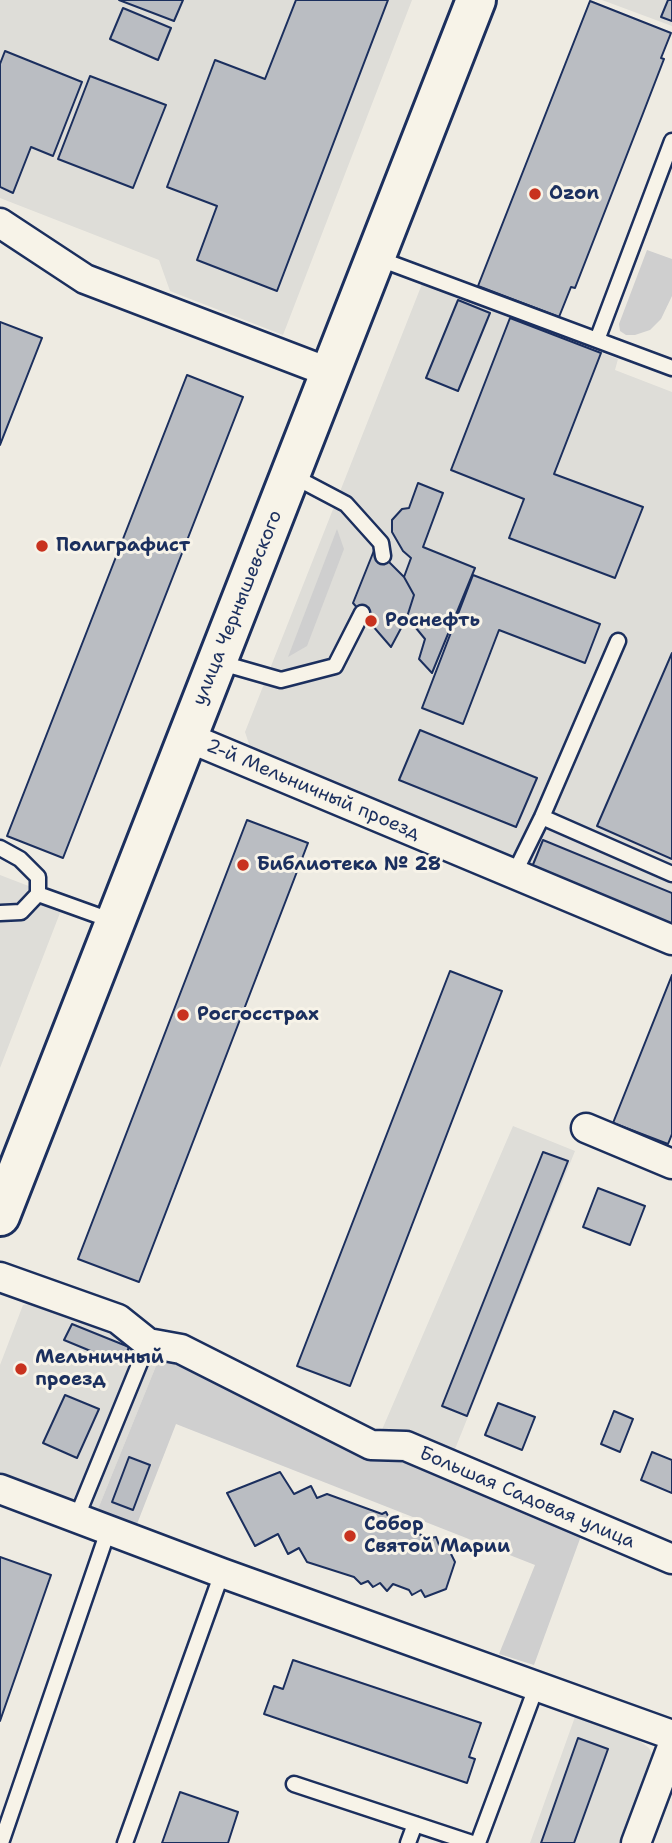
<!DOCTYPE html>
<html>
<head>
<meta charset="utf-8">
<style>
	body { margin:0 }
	canvas { display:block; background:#eeebe2 }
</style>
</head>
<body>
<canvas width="672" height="1843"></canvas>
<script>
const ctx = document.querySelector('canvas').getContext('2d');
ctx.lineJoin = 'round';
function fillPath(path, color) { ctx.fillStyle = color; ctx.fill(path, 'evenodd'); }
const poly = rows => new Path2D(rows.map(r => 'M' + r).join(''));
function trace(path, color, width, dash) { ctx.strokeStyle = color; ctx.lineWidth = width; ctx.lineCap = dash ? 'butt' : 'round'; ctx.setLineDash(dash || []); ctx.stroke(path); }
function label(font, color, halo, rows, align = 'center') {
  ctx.font = font + ' "Shantell Sans",sans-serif'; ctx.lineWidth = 6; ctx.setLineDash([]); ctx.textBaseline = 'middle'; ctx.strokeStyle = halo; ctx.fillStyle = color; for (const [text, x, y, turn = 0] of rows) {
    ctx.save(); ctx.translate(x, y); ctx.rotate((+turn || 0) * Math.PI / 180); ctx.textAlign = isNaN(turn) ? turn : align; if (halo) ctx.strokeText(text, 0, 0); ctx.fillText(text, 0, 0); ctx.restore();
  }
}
fillPath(poly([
	[0,0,412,0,283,335,170,291,159,260,0,198],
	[602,0,672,0,672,26],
	[422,284,618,359,615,370,672,392,672,927,257,755,249,744,245,732],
	[0,875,65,900,0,1068],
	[513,1126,575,1151,453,1454,381,1432],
	[33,1303,46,1306,160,1356,98,1509,0,1472,0,1365,23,1305],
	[576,1714,638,1740,649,1748,654,1758,626,1843,530,1843]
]), '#deddd8');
fillPath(poly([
	[647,250,672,259,672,296,661,319,650,330,635,335,626,335,620,331,619,324],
	[337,529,344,549,307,646,288,657],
	[160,1356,366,1454,397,1457,581,1536,534,1665,499,1654,535,1565,176,1424,137,1524,98,1509]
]), '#cfcfcf');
const building = poly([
	[119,0,183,0,174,21,119,0],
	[296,0,388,0,277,291,197,260,217,206,167,187,215,60,265,79,296,0],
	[668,0,672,0,672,21,661,17,668,0],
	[590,1,671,33,661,58,664,59,642,116,575,288,571,287,559,317,478,286,590,1],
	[123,8,171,28,158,60,110,39,123,8],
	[5,51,82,82,53,156,31,147,13,193,0,187,0,64,5,51],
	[90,76,166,105,133,188,58,159,90,76],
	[458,300,490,313,458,391,426,378,458,300],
	[510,318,601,353,554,474,643,507,615,578,509,538,524,499,451,470,510,318],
	[0,322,42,338,0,445,0,322],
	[187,375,243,397,63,858,7,836,187,375],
	[418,483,443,493,423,547,475,568,432,673,419,659,425,639,407,617,414,595,404,577,411,558,403,551,392,532,392,520,402,509,409,508,418,483],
	[375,548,404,577,414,595,407,617,391,647,353,603,375,548],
	[473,575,600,624,585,663,499,630,463,724,422,708,473,575],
	[672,653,672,859,597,826,672,653],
	[420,730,537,778,516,827,399,780,420,730],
	[247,820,308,843,139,1282,78,1259,247,820],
	[543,840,672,893,672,925,532,867,543,840],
	[450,971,502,991,350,1386,297,1366,450,971],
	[672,975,672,1134,668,1144,613,1123,672,975],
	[543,1152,568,1161,467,1416,442,1406,543,1152],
	[598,1188,645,1206,630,1245,583,1227,598,1188],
	[72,1324,129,1347,122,1364,64,1340,72,1324],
	[65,1395,99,1409,77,1458,43,1443,65,1395],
	[498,1403,535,1417,522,1450,485,1435,498,1403],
	[614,1411,633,1419,620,1452,601,1444,614,1411],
	[652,1452,672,1460,672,1493,641,1480,652,1452],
	[129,1457,150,1465,133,1510,112,1502,129,1457],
	[280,1472,294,1494,311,1486,317,1498,327,1494,382,1514,386,1512,390,1520,396,1518,402,1526,412,1525,415,1533,431,1538,436,1537,439,1545,446,1544,455,1562,446,1589,425,1597,421,1590,412,1595,409,1590,393,1584,387,1591,380,1583,373,1587,368,1581,361,1584,354,1577,307,1562,299,1548,288,1554,278,1534,255,1546,227,1493,280,1472],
	[0,1557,51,1575,0,1721,0,1557],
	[293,1660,481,1723,469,1757,475,1759,467,1783,264,1714,274,1686,283,1689,293,1660],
	[578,1738,608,1749,574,1843,541,1843,578,1738],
	[180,1792,238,1812,228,1843,162,1843,180,1792]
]);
fillPath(building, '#babdc2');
trace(building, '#1b2f5e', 2);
const service = poly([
	[377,258,672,368],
	[597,340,672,141],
	[291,475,346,504,381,543,383,556],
	[218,662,281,680,335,666,362,613],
	[542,817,672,874],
	[0,848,20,859,38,877,38,894],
	[514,874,542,817,618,641],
	[0,913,21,912,38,894,113,921],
	[76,1519,148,1343],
	[294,1784,472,1843],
	[1,1843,108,1531],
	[125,1843,222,1573],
	[408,1843,415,1824],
	[478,1843,537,1685]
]);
const minor = poly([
	[0,223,85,279,331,373],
	[187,737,672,940],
	[586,1128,672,1164],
	[0,1277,118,1319,148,1343,181,1349,371,1445,406,1446,672,1559],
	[0,1489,222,1573,672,1735],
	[636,1843,672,1747]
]);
const primary = poly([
	[0,1216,476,0]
]);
trace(service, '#1b2f5e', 19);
trace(minor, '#1b2f5e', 33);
trace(primary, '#1b2f5e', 44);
trace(service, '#f7f3e8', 14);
trace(minor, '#f7f3e8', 28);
trace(primary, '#f7f3e8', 38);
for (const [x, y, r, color] of [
	[535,194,7,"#c8321e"],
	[42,546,7,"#c8321e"],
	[371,621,7,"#c8321e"],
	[243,865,7,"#c8321e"],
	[183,1015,7,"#c8321e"],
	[21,1369,7,"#c8321e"],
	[350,1536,7,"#c8321e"]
]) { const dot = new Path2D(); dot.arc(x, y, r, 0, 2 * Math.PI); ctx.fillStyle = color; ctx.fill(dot); trace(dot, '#f7f3e8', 2.5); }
label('bold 19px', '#1b2f5e', '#f7f3e8', [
	["Ozon",549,194],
	["Полиграфист",56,546],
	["Роснефть",385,621],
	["Библиотека № 28",257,865],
	["Росгосстрах",197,1015],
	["Мельничный",35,1358],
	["проезд",35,1380],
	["Собор",364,1525],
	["Святой Марии",364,1547]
], 'left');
label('19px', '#1b2f5e', '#f7f3e8', [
	["улица Чернышевского",238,608,-68],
	["2-й Мельничный проезд",313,790,23],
	["Большая Садовая улица",527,1498,23]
]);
</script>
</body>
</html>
